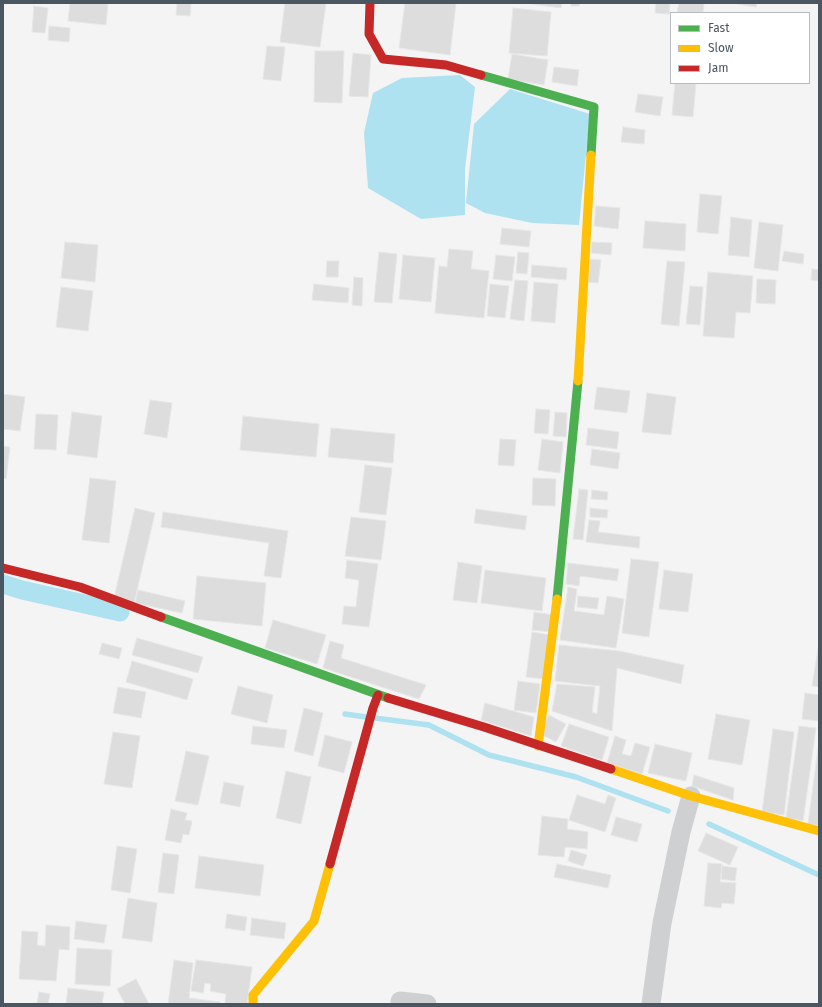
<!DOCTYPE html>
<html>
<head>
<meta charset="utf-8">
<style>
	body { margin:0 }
	#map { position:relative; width:822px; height:1007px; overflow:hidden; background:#f4f4f4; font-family:"Fira Sans",sans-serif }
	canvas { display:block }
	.frame { position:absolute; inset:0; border:4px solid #4a5661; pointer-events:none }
	.legend { position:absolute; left:670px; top:12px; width:140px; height:72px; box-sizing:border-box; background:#fff; border:1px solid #b7bbc0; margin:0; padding:5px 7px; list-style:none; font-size:12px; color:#4a5661 }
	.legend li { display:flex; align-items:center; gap:8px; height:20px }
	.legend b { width:20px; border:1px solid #b7bbc0 }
</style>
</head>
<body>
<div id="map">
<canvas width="822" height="1007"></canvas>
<div class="frame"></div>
<ul class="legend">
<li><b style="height:5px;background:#4caf50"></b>Fast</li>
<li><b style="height:5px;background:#ffc107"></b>Slow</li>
<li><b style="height:5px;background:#c62828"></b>Jam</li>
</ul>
</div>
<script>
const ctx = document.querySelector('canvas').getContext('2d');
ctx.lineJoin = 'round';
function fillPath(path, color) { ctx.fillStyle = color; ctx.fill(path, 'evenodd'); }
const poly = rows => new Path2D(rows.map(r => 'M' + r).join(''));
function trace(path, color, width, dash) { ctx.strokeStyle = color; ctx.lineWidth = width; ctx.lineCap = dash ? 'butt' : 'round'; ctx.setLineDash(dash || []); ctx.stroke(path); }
fillPath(poly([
	[460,75,475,87,465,169,465,215,421,219,368,188,364,133,373,93,402,78],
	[510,89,590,114,579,225,532,223,485,213,466,203,474,124]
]), '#aee2f0');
trace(poly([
	[345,714,366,717],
	[375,718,429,725,489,755,576,777,668,811],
	[709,824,819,875]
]), '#aee2f0', 5.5);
trace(poly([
	[3,584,22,590,120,612]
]), '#aee2f0', 19);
const building = poly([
	[70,3,108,3,106,25,68,21,70,3],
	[177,3,191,3,190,16,176,15,177,3],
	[285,3,326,3,320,47,280,42,285,3],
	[405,3,456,3,450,55,399,48,405,3],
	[525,3,562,3,561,8,525,3],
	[571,3,580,3,579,6,571,6,571,3],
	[656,3,670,3,669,14,655,13,656,3],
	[679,3,704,3,703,13,677,13,679,3],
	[737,3,757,3,756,7,737,4,737,3],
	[34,6,48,8,45,33,32,32,34,6],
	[513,8,551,12,547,56,509,53,513,8],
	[49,26,70,28,69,42,48,40,49,26],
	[267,46,285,47,281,81,263,79,267,46],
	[315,51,344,51,342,103,314,102,315,51],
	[353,53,371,55,368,97,349,96,353,53],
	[512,54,548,60,544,85,508,79,512,54],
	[554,67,579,70,577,86,552,82,554,67],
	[675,83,696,83,693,117,672,115,675,83],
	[638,94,663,97,660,116,635,112,638,94],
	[623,127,645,130,644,144,621,142,623,127],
	[700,194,722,196,718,234,697,232,700,194],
	[596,206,620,208,618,229,594,226,596,206],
	[731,217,752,220,749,257,728,255,731,217],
	[645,221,686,224,685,251,643,248,645,221],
	[759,222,783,225,778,271,754,268,759,222],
	[502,228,531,231,529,247,500,244,502,228],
	[65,242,98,245,95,282,61,278,65,242],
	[592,242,612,243,611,255,591,253,592,242],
	[449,249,473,251,471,269,489,271,484,318,435,313,439,266,447,267,449,249],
	[784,251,804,254,803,264,782,261,784,251],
	[379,252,397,254,392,303,374,302,379,252],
	[518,252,529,253,527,274,516,273,518,252],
	[403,255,435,258,431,302,399,299,403,255],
	[496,255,515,257,512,281,493,279,496,255],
	[590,259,601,260,598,283,588,282,590,259],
	[327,261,339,261,338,277,326,277,327,261],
	[667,261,685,262,679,326,661,324,667,261],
	[532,265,567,268,566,280,531,277,532,265],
	[812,269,819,270,819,281,811,280,812,269],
	[708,272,753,276,750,313,736,312,734,338,703,336,708,272],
	[354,277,363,278,362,306,352,305,354,277],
	[757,279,776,280,775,304,756,303,757,279],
	[515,280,528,281,524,321,510,319,515,280],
	[534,282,558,284,555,323,531,321,534,282],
	[314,284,349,288,348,303,312,300,314,284],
	[490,284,509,286,505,318,487,316,490,284],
	[690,286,703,287,700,325,686,324,690,286],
	[61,287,93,291,88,331,56,327,61,287],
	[597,387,630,391,627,413,594,409,597,387],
	[647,393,676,397,671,435,642,432,647,393],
	[3,394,25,397,20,431,3,429,3,394],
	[150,400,172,403,167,438,144,434,150,400],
	[536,409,550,410,548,434,534,433,536,409],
	[72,412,102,416,97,458,67,454,72,412],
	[555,412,567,413,566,437,553,436,555,412],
	[36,414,58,415,56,450,34,449,36,414],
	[243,416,319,424,316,457,240,450,243,416],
	[331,428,395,434,393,463,328,457,331,428],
	[588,428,619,432,617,449,586,445,588,428],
	[500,439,516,440,514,466,498,465,500,439],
	[542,439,563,442,560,473,538,470,542,439],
	[3,446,10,447,6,479,3,478,3,446],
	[592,449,620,453,618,469,590,465,592,449],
	[365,465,392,468,386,515,359,512,365,465],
	[90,478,116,481,109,543,82,540,90,478],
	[533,478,556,479,555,506,532,505,533,478],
	[579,489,588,490,583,540,573,539,579,489],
	[592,490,608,492,607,500,591,499,592,490],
	[135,508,155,513,134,603,114,598,135,508],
	[590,508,608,510,607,518,590,517,590,508],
	[476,509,527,516,525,530,474,523,476,509],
	[163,512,288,531,281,578,264,576,269,543,161,527,163,512],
	[351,517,386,521,381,560,345,556,351,517],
	[589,520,600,521,598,532,640,537,639,548,586,542,589,520],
	[631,559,659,562,649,637,622,633,631,559],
	[347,560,378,564,369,627,342,624,344,606,356,607,359,580,345,578,347,560],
	[458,562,482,566,477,603,453,600,458,562],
	[568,563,619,569,617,581,580,576,579,586,566,584,568,563],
	[485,570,546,578,542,611,481,603,485,570],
	[664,570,693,574,688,612,659,609,664,570],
	[197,576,266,583,262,626,193,619,197,576],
	[568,587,577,589,574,611,604,615,607,596,624,599,616,648,560,640,568,587],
	[138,590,185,601,182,613,135,603,138,590],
	[578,596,599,598,597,609,577,607,578,596],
	[534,612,553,615,551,632,532,630,534,612],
	[273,620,326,635,317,664,265,648,273,620],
	[532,632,550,635,545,679,526,677,532,632],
	[137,638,203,657,198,673,132,655,137,638],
	[330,641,344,645,341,658,426,685,419,699,323,668,330,641],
	[102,643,122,648,119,659,99,654,102,643],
	[819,643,819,687,812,686,819,643],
	[559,645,619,651,684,665,681,684,617,668,612,731,552,711,557,684,595,687,592,712,597,714,600,686,555,681,559,645],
	[132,661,193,679,187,700,126,682,132,661],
	[518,681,540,684,536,713,514,710,518,681],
	[238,686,273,695,267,723,231,714,238,686],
	[118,687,146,692,141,718,113,713,118,687],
	[805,693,819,695,819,721,802,719,805,693],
	[485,703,534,717,531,736,481,720,485,703],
	[304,708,323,713,313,756,294,751,304,708],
	[716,714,750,720,742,765,708,759,716,714],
	[549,715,566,724,556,742,539,733,549,715],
	[569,724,609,737,602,760,561,746,569,724],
	[253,726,287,730,284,748,251,744,253,726],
	[799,726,816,728,803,821,786,818,799,726],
	[773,729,794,732,784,815,762,812,773,729],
	[113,732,140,736,132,788,104,784,113,732],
	[325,735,352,742,344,773,318,766,325,735],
	[615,736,626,740,622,754,631,756,635,743,650,747,642,774,607,763,615,736],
	[819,741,819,826,808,824,819,741],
	[655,744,692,753,686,781,648,773,655,744],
	[186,751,209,756,198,805,175,801,186,751],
	[286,771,311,777,301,824,276,818,286,771],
	[694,775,734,788,733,800,692,786,694,775],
	[224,782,244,786,240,807,220,803,224,782],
	[577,795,605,804,608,795,616,798,605,832,569,820,577,795],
	[171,809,187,813,185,820,192,821,189,835,183,834,181,843,165,840,171,809],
	[542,816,568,819,567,829,588,832,587,849,565,847,564,857,538,855,542,816],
	[616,817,642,824,637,842,611,835,616,817],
	[706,833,738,847,730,865,698,851,706,833],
	[117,846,137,849,130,893,111,890,117,846],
	[571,850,587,855,583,866,568,861,571,850],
	[163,853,179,855,174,894,158,892,163,853],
	[199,856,264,865,260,896,195,888,199,856],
	[708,863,722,864,720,882,736,883,734,904,722,903,721,908,704,906,708,863],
	[557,864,611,875,608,888,554,877,557,864],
	[722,866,737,868,735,881,721,879,722,866],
	[128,898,157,903,152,942,122,938,128,898],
	[227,914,247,917,245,931,225,928,227,914],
	[252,918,286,923,284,939,250,935,252,918],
	[76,921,107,925,104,943,74,939,76,921],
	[46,925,70,927,69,950,59,949,56,981,19,979,22,931,38,932,37,945,45,946,46,925],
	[77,948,112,950,110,986,75,984,77,948],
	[174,960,193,963,189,998,220,1002,220,1004,168,1004,174,960],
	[196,960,252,967,247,1004,225,1004,226,994,210,991,211,984,205,983,203,993,191,991,196,960],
	[136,979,149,1004,125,1004,117,989,136,979],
	[68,988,104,992,102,1004,66,1004,68,988],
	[39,992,50,994,48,1004,37,1004,39,992]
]);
fillPath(building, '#ddddde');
trace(building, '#e5e6e7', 1);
trace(poly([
	[400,1004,400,1001,427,1004],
	[651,1004,662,923,681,832,691,796]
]), '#ced0d2', 19);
trace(poly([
	[481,75,594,107,591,155],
	[557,599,578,381],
	[161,617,388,698]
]), '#4caf50', 9);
trace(poly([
	[578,381,591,155],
	[538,746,557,599],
	[611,769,691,796,819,831],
	[253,1004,253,995,314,921,330,864]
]), '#ffc107', 9);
trace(poly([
	[370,3,369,34,383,59,446,65,481,75],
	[3,568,80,587,161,617],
	[388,698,484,727,611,769],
	[330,864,373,708,378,695]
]), '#c62828', 9);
</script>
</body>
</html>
